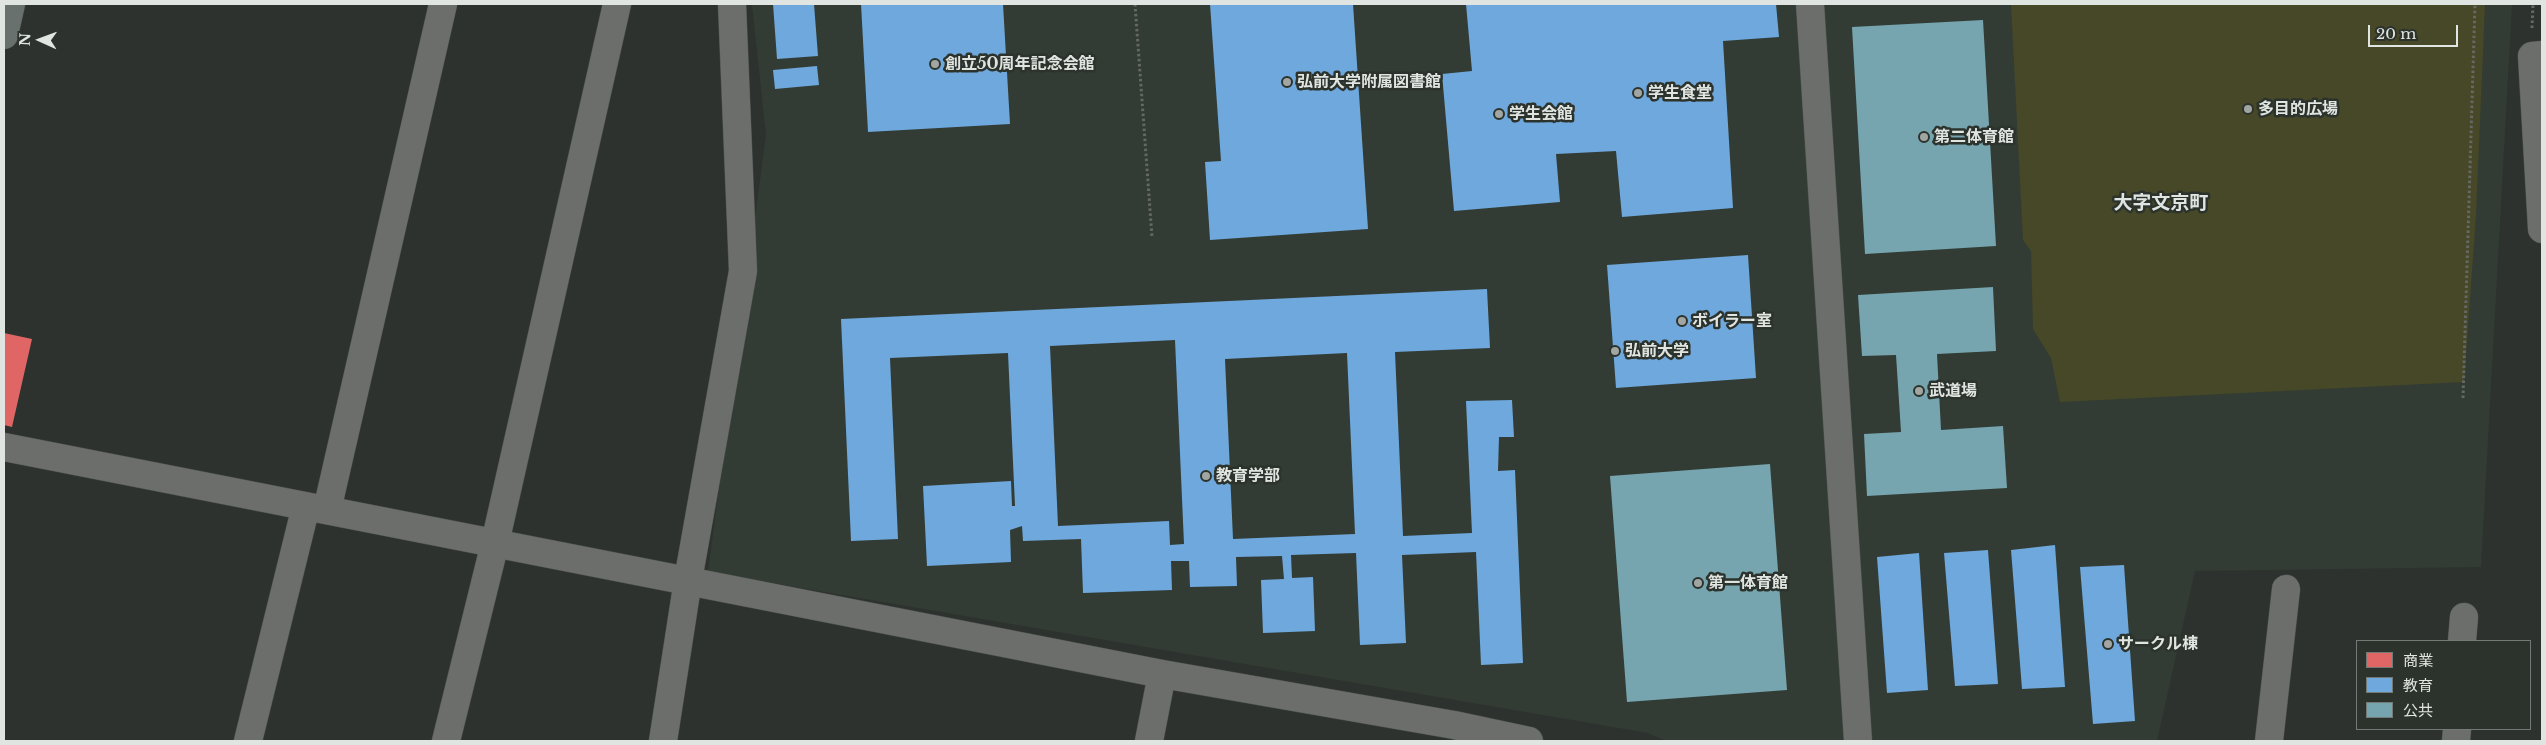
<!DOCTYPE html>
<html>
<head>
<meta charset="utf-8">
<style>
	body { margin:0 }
	#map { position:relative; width:2546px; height:745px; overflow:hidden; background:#2d322e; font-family:"Libre Baskerville","Noto Sans JP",serif }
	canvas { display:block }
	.frame { position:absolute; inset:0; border:5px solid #e0e5e1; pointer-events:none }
	.legend { position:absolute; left:2356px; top:640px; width:175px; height:90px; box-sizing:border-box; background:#2c332d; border:1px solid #747a75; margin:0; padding:6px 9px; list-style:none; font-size:15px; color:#e0e5e1 }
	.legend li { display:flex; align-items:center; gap:10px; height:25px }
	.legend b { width:25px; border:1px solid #747a75 }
	.north { position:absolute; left:15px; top:15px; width:50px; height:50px; -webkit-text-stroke:4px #2c332d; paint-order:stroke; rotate:272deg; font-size:14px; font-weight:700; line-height:20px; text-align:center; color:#e0e5e1 }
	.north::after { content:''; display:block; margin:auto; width:18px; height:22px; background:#e0e5e1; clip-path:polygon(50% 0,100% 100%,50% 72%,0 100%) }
	.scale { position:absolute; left:2368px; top:25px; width:90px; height:22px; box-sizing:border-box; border:2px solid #e0e5e1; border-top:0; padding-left:6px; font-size:15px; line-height:18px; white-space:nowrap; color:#e0e5e1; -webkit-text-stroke:4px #2c332d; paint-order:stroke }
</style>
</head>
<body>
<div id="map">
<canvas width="2546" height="745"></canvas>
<div class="frame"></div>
<ul class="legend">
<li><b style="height:14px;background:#e06666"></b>商業</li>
<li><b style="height:14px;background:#6fa8dc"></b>教育</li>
<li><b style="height:14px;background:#76a5af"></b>公共</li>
</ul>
<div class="north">N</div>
<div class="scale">20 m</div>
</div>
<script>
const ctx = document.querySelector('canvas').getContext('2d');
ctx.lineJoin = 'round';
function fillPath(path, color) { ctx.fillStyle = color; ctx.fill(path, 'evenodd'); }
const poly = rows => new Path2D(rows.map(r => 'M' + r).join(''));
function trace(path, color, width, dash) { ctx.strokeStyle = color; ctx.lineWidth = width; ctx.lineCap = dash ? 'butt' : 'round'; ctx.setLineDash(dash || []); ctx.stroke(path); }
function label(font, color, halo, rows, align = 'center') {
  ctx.font = font + ' "Libre Baskerville","Noto Sans JP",serif'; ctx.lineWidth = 5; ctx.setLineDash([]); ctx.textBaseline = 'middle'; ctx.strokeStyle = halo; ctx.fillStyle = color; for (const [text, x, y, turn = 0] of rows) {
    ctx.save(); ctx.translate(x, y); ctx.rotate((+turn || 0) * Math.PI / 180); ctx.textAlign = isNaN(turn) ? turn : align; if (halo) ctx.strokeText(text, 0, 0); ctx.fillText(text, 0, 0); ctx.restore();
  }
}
fillPath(poly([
	[752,4,2512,4,2481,567,2195,571,2157,741,1666,741,1648,733,708,572,766,135]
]), '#323c34');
fillPath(poly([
	[2011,4,2485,4,2476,215,2464,382,2060,402,2051,358,2033,329,2031,251,2023,240]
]), '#474827');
fillPath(poly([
	[4,333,32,339,12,427,4,425]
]), '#e06666');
fillPath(poly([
	[773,4,814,4,818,56,777,59],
	[861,4,1003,4,1010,124,868,132],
	[1210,4,1353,4,1368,229,1210,240,1205,162,1221,161],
	[1466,4,1776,4,1779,37,1723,41,1733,208,1622,217,1616,151,1556,154,1560,202,1454,211,1442,74,1472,71],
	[817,66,819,85,775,89,773,70],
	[1748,255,1756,378,1616,388,1607,265],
	[1487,289,1490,348,1395,352,1403,536,1472,533,1466,401,1512,400,1514,437,1499,437,1498,471,1515,470,1523,663,1481,665,1476,552,1402,555,1406,643,1360,645,1356,553,1291,555,1292,578,1313,577,1315,631,1263,633,1261,580,1284,579,1282,556,1236,557,1237,586,1190,587,1189,561,1171,561,1172,590,1083,593,1081,539,1023,541,1022,526,1010,530,1011,562,927,566,923,486,1011,481,1012,506,1015,506,1008,353,890,358,898,539,851,541,841,319],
	[1175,340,1184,544,1170,545,1169,521,1058,526,1050,346],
	[1347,353,1355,534,1233,539,1225,359],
	[2055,545,2065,687,2022,689,2011,550],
	[1988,550,1998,684,1955,686,1944,553],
	[1919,553,1928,690,1887,693,1877,557],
	[2124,565,2135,721,2093,724,2080,567]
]), '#6fa8dc');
fillPath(poly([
	[1983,20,1996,246,1865,254,1852,27],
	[1993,287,1996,351,1937,354,1941,430,2003,426,2007,488,1867,496,1864,434,1901,432,1896,355,1862,356,1858,295],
	[1770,464,1787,690,1627,702,1610,476]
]), '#76a5af');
const street = poly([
	[1810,4,1858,741],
	[2542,229,2532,56,2542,55],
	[4,447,1162,674,1454,725,1529,741],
	[327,510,443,4],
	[2462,641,2464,617],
	[248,741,306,506],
	[446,741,495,543,617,4],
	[663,741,688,580,743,271,732,4],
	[1149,741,1162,674],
	[2269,741,2286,589],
	[2456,741,2457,729]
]);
const secondary = poly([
	[4,35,11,4]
]);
trace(street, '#4a4e4b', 29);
trace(secondary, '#4a4e4b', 29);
trace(poly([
	[1135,4,1152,237],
	[2532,28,2533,4],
	[2463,398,2475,4]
]), '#666866', 3, [2.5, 2.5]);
trace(street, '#6b6e6b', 28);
trace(secondary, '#68716d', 28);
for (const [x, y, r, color] of [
	[935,64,5,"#a1a6a2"],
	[1287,82,5,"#a1a6a2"],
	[1638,93,5,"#a1a6a2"],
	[2248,109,5,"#a1a6a2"],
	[1499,114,5,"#a1a6a2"],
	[1924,137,5,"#a1a6a2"],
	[1682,321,5,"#a1a6a2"],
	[1615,351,5,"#a1a6a2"],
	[1919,391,5,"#a1a6a2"],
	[1206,476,5,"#a1a6a2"],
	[1698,583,5,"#a1a6a2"],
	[2108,644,5,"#a1a6a2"]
]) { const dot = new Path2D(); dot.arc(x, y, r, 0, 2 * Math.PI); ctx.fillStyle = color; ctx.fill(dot); trace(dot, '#2c332d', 2); }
label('bold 16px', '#e0e5e1', '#2c332d', [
	["創立50周年記念会館",945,64],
	["弘前大学附属図書館",1297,82],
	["学生食堂",1648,93],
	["多目的広場",2258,109],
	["学生会館",1509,114],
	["第二体育館",1934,137],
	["ボイラー室",1692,321],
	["弘前大学",1625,351],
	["武道場",1929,391],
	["教育学部",1216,476],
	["第一体育館",1708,583],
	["サークル棟",2118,644]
], 'left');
label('bold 19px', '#e0e5e1', '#2c332d', [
	["大字文京町",2161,204]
]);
</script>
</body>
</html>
